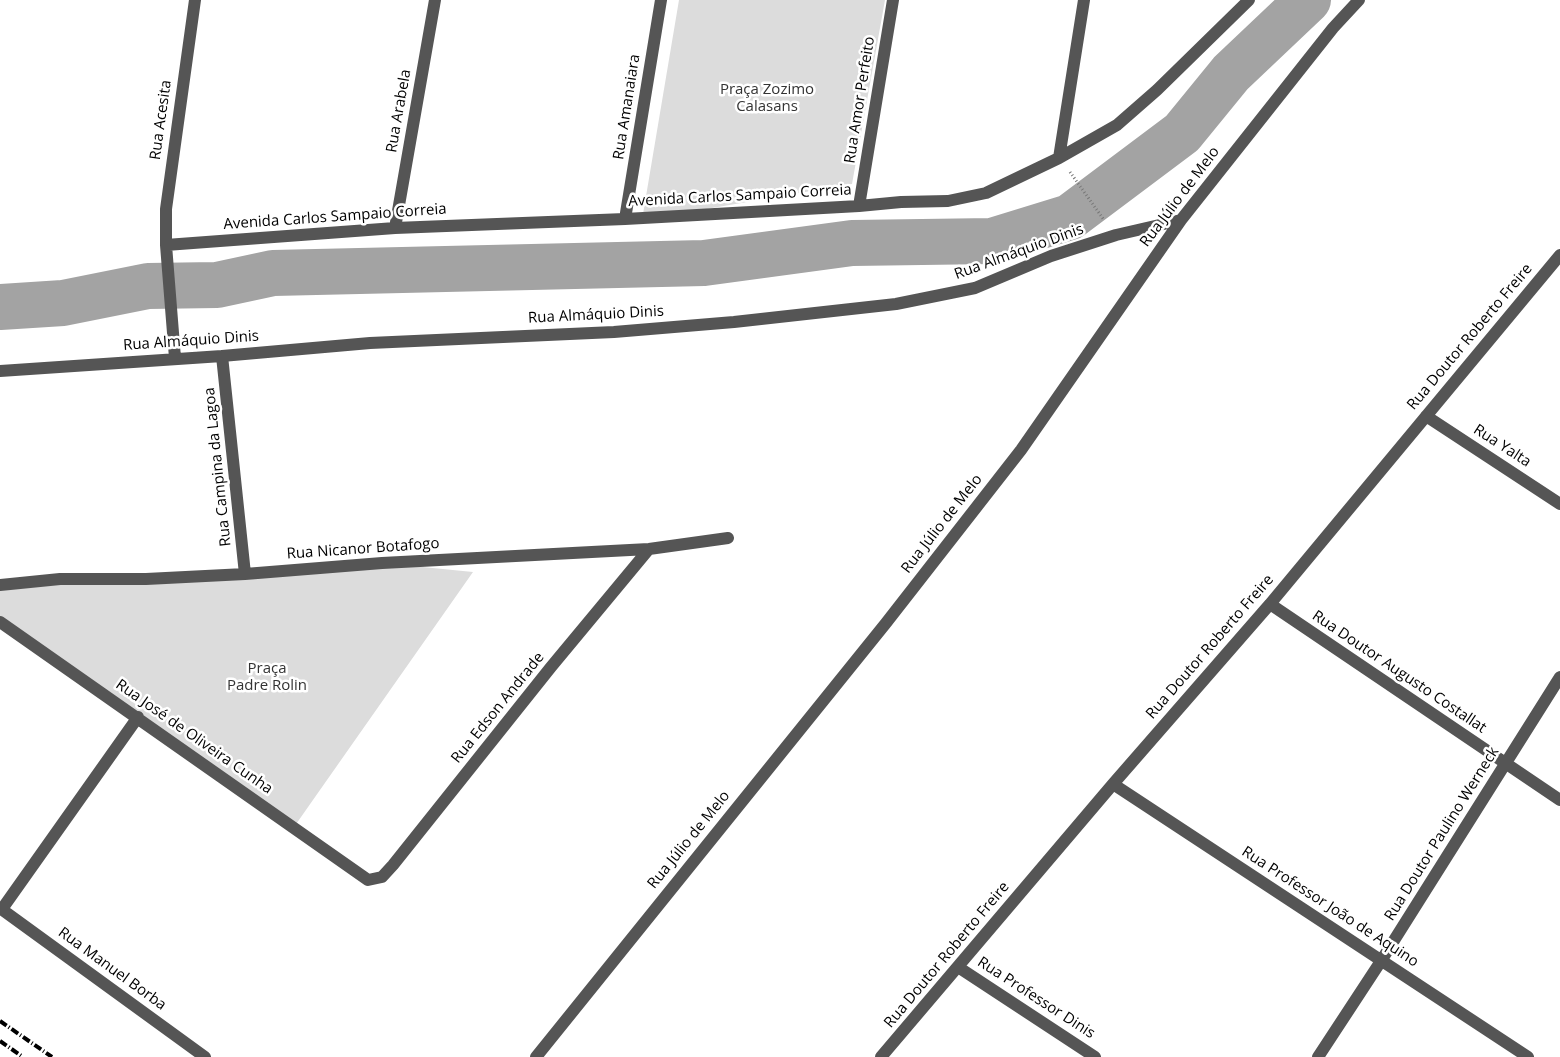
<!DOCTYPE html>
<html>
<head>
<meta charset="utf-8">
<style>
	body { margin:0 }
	canvas { display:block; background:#fff }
</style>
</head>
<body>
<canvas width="1560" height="1057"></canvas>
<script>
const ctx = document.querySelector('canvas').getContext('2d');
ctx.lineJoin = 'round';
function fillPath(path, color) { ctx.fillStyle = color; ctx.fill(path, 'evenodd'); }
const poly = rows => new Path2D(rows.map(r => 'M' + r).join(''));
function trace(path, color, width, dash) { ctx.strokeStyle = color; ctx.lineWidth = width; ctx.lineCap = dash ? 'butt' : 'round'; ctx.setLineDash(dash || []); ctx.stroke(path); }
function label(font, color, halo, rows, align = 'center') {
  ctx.font = font + ' "Open Sans",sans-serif'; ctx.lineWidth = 5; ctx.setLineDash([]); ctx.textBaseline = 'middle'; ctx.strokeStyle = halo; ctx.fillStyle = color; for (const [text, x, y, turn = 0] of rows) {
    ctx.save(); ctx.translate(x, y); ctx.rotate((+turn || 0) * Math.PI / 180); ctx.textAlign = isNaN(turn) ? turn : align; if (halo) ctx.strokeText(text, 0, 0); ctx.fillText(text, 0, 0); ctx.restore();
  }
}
fillPath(poly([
	[679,0,885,0,852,184,642,220],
	[382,563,473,572,294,827,0,622,0,585]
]), '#dcdcdc');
trace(poly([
	[0,307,63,303,148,286,217,285,273,273,704,263,852,243,992,241,1070,217,1182,133,1231,73,1308,0]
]), '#a3a3a3', 46);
trace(poly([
	[1070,172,1104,220]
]), '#777', 3, [1, 2.5]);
trace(poly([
	[1059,158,1084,0],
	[859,206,893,0],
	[625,219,661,0],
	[395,228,435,0],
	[166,245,395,228,625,219,859,206,901,202,948,201,986,193,1059,158,1117,125,1157,90,1249,0],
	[222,356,245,574],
	[175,358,166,245,166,209,195,0],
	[0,371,222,356,370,343,614,332,734,322,896,304,975,288,1051,256,1116,235,1181,220],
	[1426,416,1560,504],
	[0,585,60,579,146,579,245,574,382,563,649,549,728,538],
	[1270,604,1560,800],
	[0,622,368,880,382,877,393,865,551,667,649,549],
	[1113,784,1528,1057],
	[0,908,205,1057],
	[2,909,138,717],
	[958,967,1095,1057],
	[536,1057,886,623,1021,450,1181,220,1333,28,1359,0],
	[881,1057,1113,784,1270,604,1560,255],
	[1318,1057,1381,961,1560,677]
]), '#555', 12);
trace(poly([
	[0,1021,52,1057],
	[0,1041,23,1057]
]), '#000', 4, [8, 2.5, 1, 2.5]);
label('15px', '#333', '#fff', [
	["Praça Zozimo",767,90],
	["Calasans",767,107],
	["Praça",267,669],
	["Padre Rolin",267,686]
]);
label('15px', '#000', '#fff', [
	["Rua Amor Perfeito",860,100,-81],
	["Rua Amanaiara",627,107,-81],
	["Rua Arabela",399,111,-80],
	["Rua Acesita",161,120,-82],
	["Avenida Carlos Sampaio Correia",740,196,-3],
	["Rua Júlio de Melo",1180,197,-53],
	["Avenida Carlos Sampaio Correia",335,217,-4],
	["Rua Almáquio Dinis",1019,252,-20],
	["Rua Almáquio Dinis",596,315,-3],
	["Rua Doutor Roberto Freire",1470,337,-50],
	["Rua Almáquio Dinis",191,341,-4],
	["Rua Yalta",1502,446,33],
	["Rua Campina da Lagoa",218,467,-96],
	["Rua Júlio de Melo",942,524,-52],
	["Rua Nicanor Botafogo",363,549,-4],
	["Rua Doutor Roberto Freire",1210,647,-49],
	["Rua Doutor Augusto Costallat",1399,672,34],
	["Rua Edson Andrade",498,708,-51],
	["Rua José de Oliveira Cunha",194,737,35],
	["Rua Doutor Paulino Werneck",1442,834,-58],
	["Rua Júlio de Melo",689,840,-51],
	["Rua Professor João de Aquino",1330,907,33],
	["Rua Doutor Roberto Freire",947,955,-50],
	["Rua Manuel Borba",112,969,36],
	["Rua Professor Dinis",1036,998,33]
]);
</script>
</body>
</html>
